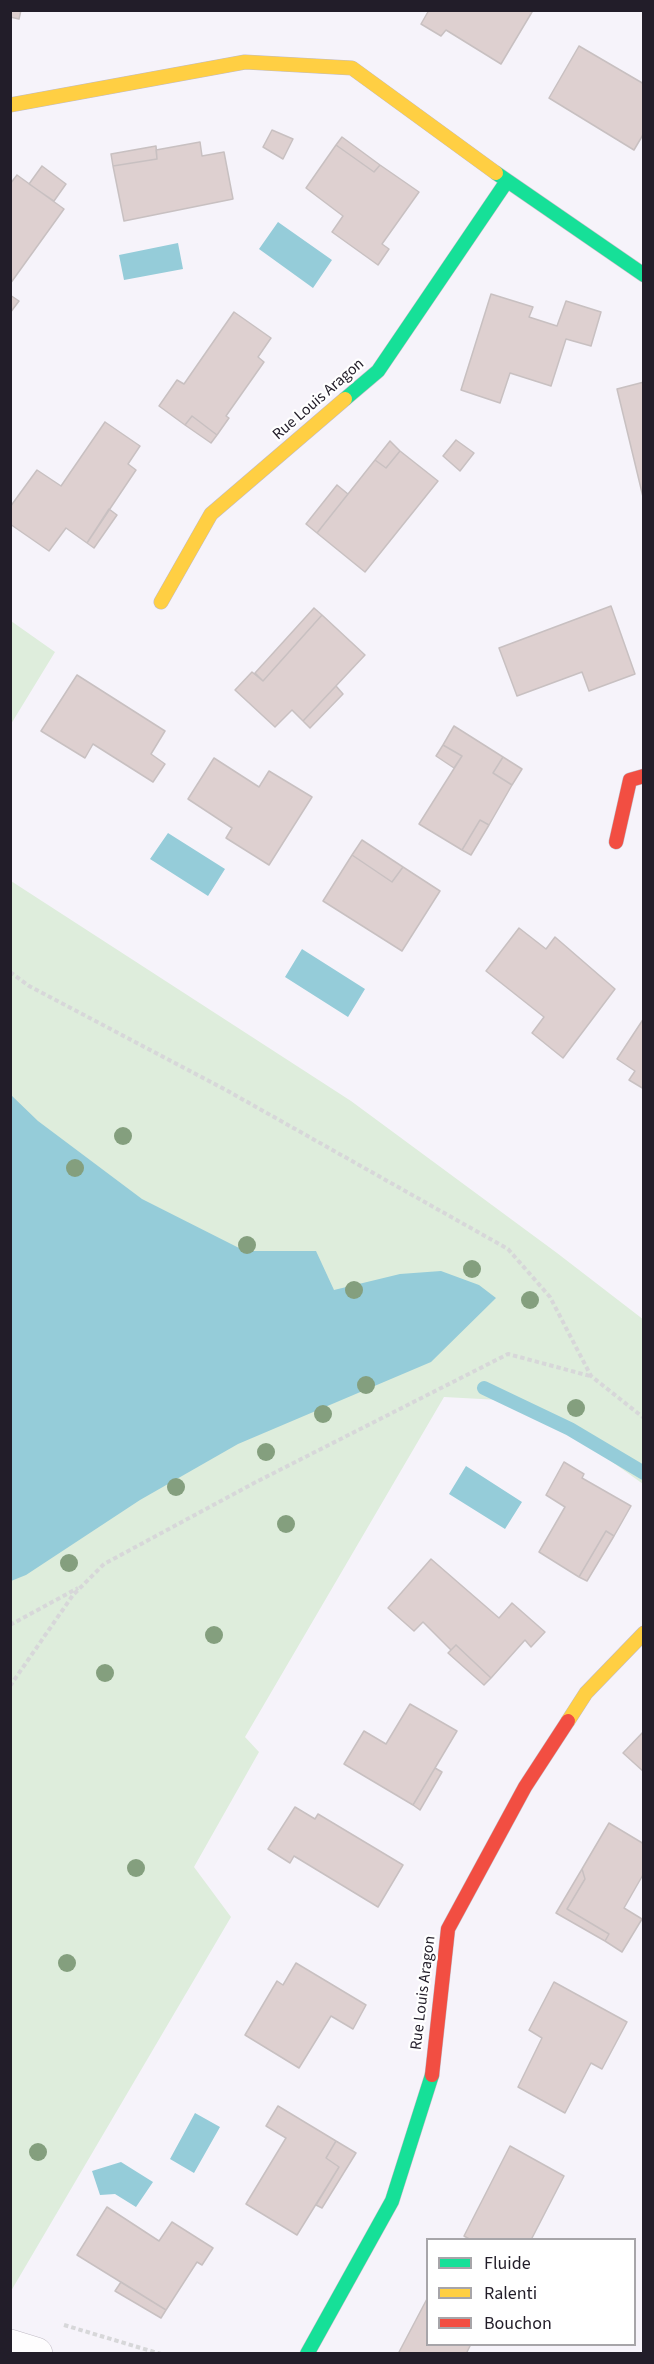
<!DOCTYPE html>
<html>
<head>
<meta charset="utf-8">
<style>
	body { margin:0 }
	#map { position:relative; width:654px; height:2364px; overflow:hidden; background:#f6f3fa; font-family:"Source Sans 3",sans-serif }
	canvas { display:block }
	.frame { position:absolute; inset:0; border:12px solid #221d29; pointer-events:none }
	.legend { position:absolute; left:426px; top:2238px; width:210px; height:108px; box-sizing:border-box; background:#fff; border:2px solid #a7a5a9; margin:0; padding:8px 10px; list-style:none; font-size:18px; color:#221d29 }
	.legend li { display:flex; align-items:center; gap:12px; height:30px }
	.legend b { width:30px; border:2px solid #a7a5a9 }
</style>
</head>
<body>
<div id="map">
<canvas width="654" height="2364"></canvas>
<div class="frame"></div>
<ul class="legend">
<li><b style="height:8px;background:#16e098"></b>Fluide</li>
<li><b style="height:8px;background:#ffcf43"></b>Ralenti</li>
<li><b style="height:8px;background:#f24e42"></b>Bouchon</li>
</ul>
</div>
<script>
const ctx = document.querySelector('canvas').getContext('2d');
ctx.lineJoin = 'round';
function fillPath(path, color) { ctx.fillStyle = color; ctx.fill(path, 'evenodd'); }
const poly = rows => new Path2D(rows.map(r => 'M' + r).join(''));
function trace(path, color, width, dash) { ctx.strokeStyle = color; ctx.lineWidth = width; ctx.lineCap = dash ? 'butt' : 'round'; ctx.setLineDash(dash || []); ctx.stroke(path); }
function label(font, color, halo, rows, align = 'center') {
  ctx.font = font + ' "Source Sans 3",sans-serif'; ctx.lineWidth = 4.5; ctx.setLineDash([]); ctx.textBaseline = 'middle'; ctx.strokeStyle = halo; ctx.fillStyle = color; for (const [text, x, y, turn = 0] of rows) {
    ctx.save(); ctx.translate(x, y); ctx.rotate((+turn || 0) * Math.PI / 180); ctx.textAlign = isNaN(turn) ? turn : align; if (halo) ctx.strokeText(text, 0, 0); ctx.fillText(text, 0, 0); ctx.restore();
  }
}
fillPath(poly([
	[11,621,55,652,11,724],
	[11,881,351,1101,557,1253,644,1320,643,1484,590,1446,500,1400,444,1397,245,1737,259,1752,194,1867,231,1917,11,2291]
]), '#deeddc');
fillPath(poly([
	[278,222,332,260,313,288,259,249],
	[178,243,183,269,124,280,119,255],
	[168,833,225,869,208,896,150,859],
	[302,949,365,989,348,1017,285,977],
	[11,1095,38,1121,142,1199,245,1251,316,1251,334,1290,400,1274,441,1271,479,1285,496,1298,431,1362,238,1444,140,1500,26,1575,11,1581],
	[466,1466,522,1502,505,1529,449,1494],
	[195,2113,220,2127,194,2173,170,2159],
	[121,2162,153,2182,136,2207,115,2194,100,2195,92,2171]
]), '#95ccd9');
trace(poly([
	[484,1388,570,1429,644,1473]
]), '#95ccd9', 14);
const building = poly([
	[10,10,21,10,19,19,10,17,10,10],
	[429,10,529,10,532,12,501,64,446,30,441,36,421,24,429,10],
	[579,46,644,84,644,133,634,150,549,98,579,46],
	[272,130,293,139,283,159,263,147,272,130],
	[342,137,380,165,374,172,336,145,342,137],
	[200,142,202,156,224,152,233,199,124,221,113,166,157,159,156,150,200,142],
	[336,145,374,172,380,165,419,192,382,244,389,249,378,265,332,232,343,216,306,188,336,145],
	[156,146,157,159,113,166,111,154,156,146],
	[42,166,66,184,54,201,29,184,42,166],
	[17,175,64,209,10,284,10,184,17,175],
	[491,294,533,307,529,317,557,326,566,301,601,312,591,346,566,339,551,386,510,373,500,403,461,390,491,294],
	[10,295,19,301,10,313,10,295],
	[234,312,271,338,258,357,264,362,226,416,229,418,217,435,192,416,185,425,159,406,177,380,184,384,234,312],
	[644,382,644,501,617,389,644,382],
	[192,416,217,435,211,443,185,425,192,416],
	[105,422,140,446,128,464,136,470,87,543,66,528,49,551,10,524,10,507,37,470,61,486,105,422],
	[456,440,474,453,460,471,443,456,456,440],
	[390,441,400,451,386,468,375,460,390,441],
	[400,451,438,481,365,572,317,533,375,460,386,468,400,451],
	[337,485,348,494,317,533,306,524,337,485],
	[109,509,117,515,94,548,87,543,109,509],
	[611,606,635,674,589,691,582,672,517,696,499,648,611,606],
	[314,608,322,615,263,681,255,673,314,608],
	[322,615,365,655,303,721,292,710,275,727,235,690,252,672,263,681,322,615],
	[77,675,165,731,151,754,165,764,153,782,93,744,85,758,41,731,77,675],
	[336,686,343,694,310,728,303,721,336,686],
	[454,726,503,757,493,773,512,785,489,825,480,820,462,850,419,824,462,756,443,745,454,726],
	[443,745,462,756,454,768,436,756,443,745],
	[503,757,522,769,512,785,493,773,503,757],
	[214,758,259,787,269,771,312,797,269,865,226,838,232,828,188,799,214,758],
	[480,820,489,825,471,855,462,850,480,820],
	[362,840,403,867,392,882,352,855,362,840],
	[352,855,392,882,403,867,440,891,402,951,323,901,352,855],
	[519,928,546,949,555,937,615,989,563,1058,532,1033,544,1017,486,971,519,928],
	[644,1018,644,1089,629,1080,635,1071,617,1059,644,1018],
	[564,1462,584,1474,582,1478,631,1506,614,1536,606,1531,579,1577,539,1552,565,1507,546,1495,564,1462],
	[606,1531,614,1536,587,1581,579,1577,606,1531],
	[431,1559,499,1618,512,1603,545,1632,531,1647,525,1640,491,1678,456,1645,451,1650,423,1622,414,1631,388,1608,431,1559],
	[456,1645,491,1678,484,1685,448,1653,456,1645],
	[410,1704,457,1731,413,1805,344,1764,364,1731,386,1744,410,1704],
	[644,1731,644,1772,623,1753,644,1731],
	[435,1768,442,1772,420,1810,413,1805,435,1768],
	[295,1807,315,1819,318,1814,403,1865,378,1907,294,1856,290,1863,268,1849,295,1807],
	[609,1823,644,1844,644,1873,624,1908,642,1919,622,1952,605,1941,609,1934,567,1909,585,1879,582,1869,609,1823],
	[582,1869,585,1879,567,1909,609,1934,605,1941,556,1913,582,1869],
	[296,1963,366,2005,353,2029,331,2016,299,2068,245,2035,277,1981,283,1985,296,1963],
	[554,1982,627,2022,602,2069,591,2063,565,2113,518,2087,542,2038,529,2030,554,1982],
	[278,2106,336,2141,326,2158,339,2167,297,2235,246,2204,286,2138,266,2126,278,2106],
	[336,2141,356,2153,322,2208,316,2205,339,2167,326,2158,336,2141],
	[510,2146,564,2176,531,2240,471,2240,464,2236,510,2146],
	[107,2207,159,2241,172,2222,213,2248,202,2265,197,2262,166,2310,77,2255,107,2207],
	[121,2282,166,2310,161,2318,115,2291,121,2282],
	[428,2297,428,2344,471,2344,466,2354,398,2354,428,2297]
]);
fillPath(building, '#ded0d0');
trace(building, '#c8c0c1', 1.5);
const street = poly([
	[10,2346,36,2354]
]);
const fast = poly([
	[496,173,644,275],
	[345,399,378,371,507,181],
	[307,2354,392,2201,432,2075]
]);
const slow = poly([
	[10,105,245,62,352,68,496,173],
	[161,602,211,514,345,399],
	[568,1721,586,1693,644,1633]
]);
const jam = poly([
	[616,842,630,780,644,776],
	[432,2075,448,1929,525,1787,568,1721]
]);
trace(street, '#c0bbc5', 34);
trace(fast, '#c0bbc5', 15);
trace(slow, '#c0bbc5', 15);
trace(jam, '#c0bbc5', 15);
trace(poly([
	[10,972,29,986,226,1090,508,1249,550,1297,591,1376,644,1418],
	[10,1625,78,1588],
	[10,1686,73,1595,104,1564,256,1482,508,1354,590,1376],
	[64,2325,161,2354]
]), '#d7d7d9', 4, [4.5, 3]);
trace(street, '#fefdfe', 33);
trace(fast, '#16e098', 14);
trace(slow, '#ffcf43', 14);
trace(jam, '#f24e42', 14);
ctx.fillStyle = '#849f7e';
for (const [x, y] of [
	[123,1136],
	[75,1168],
	[247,1245],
	[472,1269],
	[354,1290],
	[530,1300],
	[366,1385],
	[576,1408],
	[323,1414],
	[266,1452],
	[176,1487],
	[286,1524],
	[69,1563],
	[214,1635],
	[105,1673],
	[136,1868],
	[67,1963],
	[38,2152]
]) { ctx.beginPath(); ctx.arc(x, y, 9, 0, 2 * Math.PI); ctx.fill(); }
label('16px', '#221d29', '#fff', [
	["Rue Louis Aragon",319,400,-41],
	["Rue Louis Aragon",424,1993,-83]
]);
</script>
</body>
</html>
